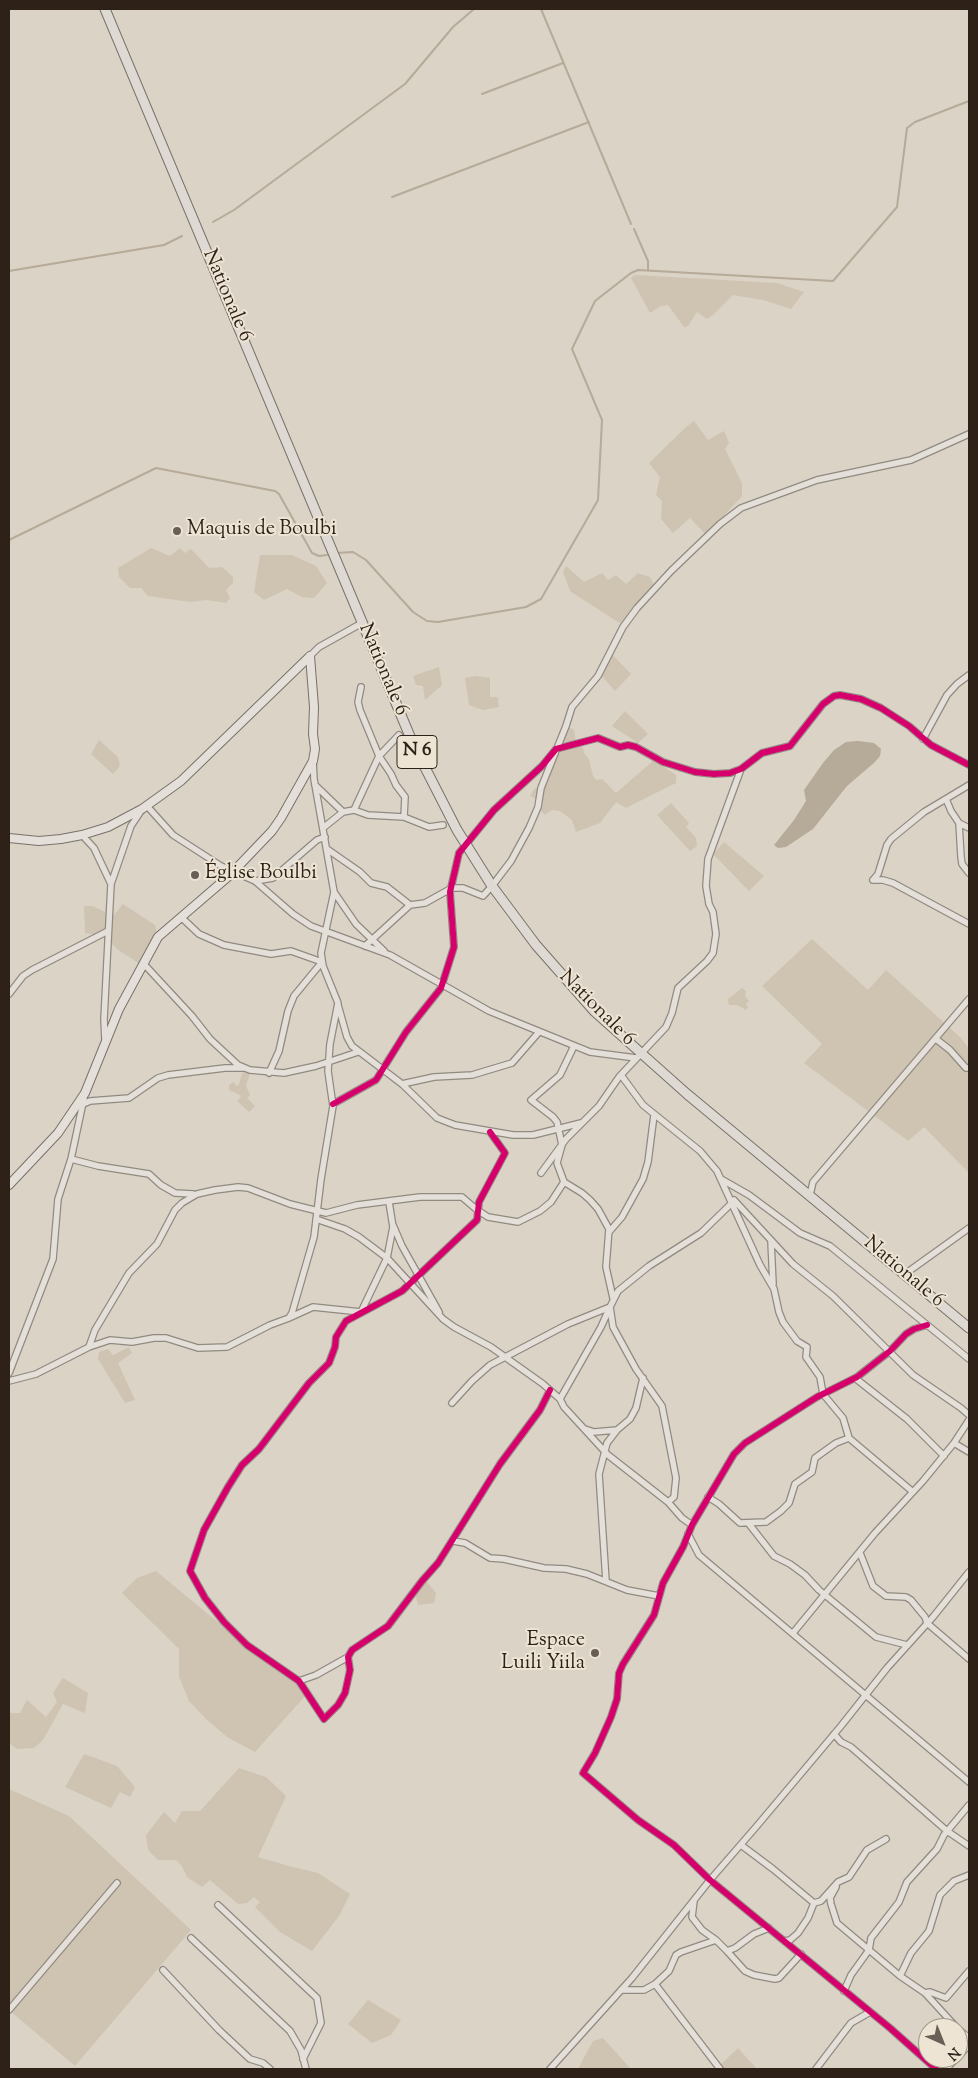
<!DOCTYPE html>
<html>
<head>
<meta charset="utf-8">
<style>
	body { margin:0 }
	#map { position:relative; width:978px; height:2078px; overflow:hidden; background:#dbd3c6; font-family:"Sorts Mill Goudy",serif }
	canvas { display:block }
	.frame { position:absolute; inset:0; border:10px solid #2d2118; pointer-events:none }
	.north { position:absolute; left:918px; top:2018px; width:50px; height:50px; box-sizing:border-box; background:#ede4d4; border:1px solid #a09689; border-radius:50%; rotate:136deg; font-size:14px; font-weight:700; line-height:20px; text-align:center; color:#2d2118 }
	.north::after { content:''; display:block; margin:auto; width:18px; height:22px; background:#6a5f55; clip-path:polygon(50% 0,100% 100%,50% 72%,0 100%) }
</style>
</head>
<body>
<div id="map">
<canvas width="978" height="2078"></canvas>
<div class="frame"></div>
<div class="north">N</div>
</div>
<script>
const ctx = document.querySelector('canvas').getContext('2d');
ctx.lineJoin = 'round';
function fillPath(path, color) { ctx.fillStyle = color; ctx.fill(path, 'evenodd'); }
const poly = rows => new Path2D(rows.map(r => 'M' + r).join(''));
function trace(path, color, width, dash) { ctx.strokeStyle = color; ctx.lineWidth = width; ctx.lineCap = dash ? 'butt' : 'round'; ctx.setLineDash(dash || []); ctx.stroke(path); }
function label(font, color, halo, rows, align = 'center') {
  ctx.font = font + ' "Sorts Mill Goudy",serif'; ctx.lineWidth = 4; ctx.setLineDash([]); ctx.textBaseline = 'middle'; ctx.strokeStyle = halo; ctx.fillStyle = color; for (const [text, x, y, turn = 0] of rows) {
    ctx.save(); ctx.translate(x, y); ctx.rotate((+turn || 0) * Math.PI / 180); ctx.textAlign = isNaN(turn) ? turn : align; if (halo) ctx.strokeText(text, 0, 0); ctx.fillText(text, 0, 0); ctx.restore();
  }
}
fillPath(poly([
	[635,275,777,283,804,292,791,309,763,300,733,295,713,315,707,319,697,312,688,326,684,327,668,305,661,306,650,313,631,278],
	[694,421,708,440,724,431,729,443,725,449,742,483,742,496,706,535,690,518,673,533,661,519,662,501,656,495,660,477,649,463,686,427],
	[151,548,170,556,180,548,185,553,191,549,209,568,222,567,233,577,233,583,226,590,230,598,226,603,207,600,190,602,148,596,141,588,130,588,119,577,118,568],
	[260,555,292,555,316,566,327,583,314,598,302,597,287,589,264,600,254,592],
	[566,566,584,582,602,573,608,580,616,575,626,584,638,573,650,577,655,586,637,604,624,626,570,591,563,572],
	[612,654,631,674,615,691,601,675],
	[439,667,442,685,425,700,423,686,416,685,413,676],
	[476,676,490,678,490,697,498,697,499,707,483,710,469,705,465,678],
	[625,711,648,734,638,743,612,726],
	[568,727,574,730,576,742,583,748,584,753,589,759,593,776,596,780,602,779,616,793,654,760,676,775,676,783,626,808,616,802,600,823,576,832,572,820,560,811,552,810,545,815,541,811,543,802,530,796,535,788,540,789],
	[99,740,118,757,120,766,113,774,91,754],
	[671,803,689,823,686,827,696,838,697,846,690,851,657,815],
	[724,842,764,876,749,891,713,854],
	[123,904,155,925,158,937,141,965,117,949,104,936,85,933,84,906,93,906,113,916],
	[812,939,868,990,886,970,961,1038,969,1049,969,1173,924,1127,908,1141,804,1063,822,1044,762,986],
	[742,988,746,991,745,996,749,1001,746,1004,748,1007,746,1010,737,1005,729,1005,728,999],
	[243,1071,250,1073,246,1086,250,1095,247,1098,255,1106,249,1112,237,1101,241,1097,240,1095,229,1090,229,1085,233,1082,237,1086,239,1084],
	[129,1347,132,1353,118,1363,135,1400,125,1403,98,1359,99,1352,108,1349,113,1355],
	[156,1571,209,1615,298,1683,306,1695,255,1752,227,1737,206,1719,189,1701,179,1677,179,1649,122,1593,137,1578],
	[421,1580,427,1582,436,1593,434,1603,418,1605,415,1593],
	[63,1678,88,1693,85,1713,63,1704,43,1740,34,1748,17,1749,9,1743,9,1713,20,1713,27,1700,46,1717,57,1702,53,1693],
	[84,1754,117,1766,135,1787,130,1797,120,1792,111,1808,65,1787],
	[239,1768,266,1777,286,1796,258,1857,289,1866,318,1873,350,1894,339,1916,312,1951,280,1932,255,1907,260,1902,254,1897,247,1903,238,1904,210,1880,202,1887,187,1877,182,1866,176,1860,158,1860,148,1850,146,1835,164,1812,175,1823,182,1811,200,1811],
	[9,1789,69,1816,191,1930,75,2066,9,2010],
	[368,2000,401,2020,391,2035,372,2043,348,2024],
	[603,2038,631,2069,578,2069,593,2041],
	[738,2048,757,2069,721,2069,718,2067]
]), '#cfc4b2');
fillPath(poly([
	[858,741,874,743,881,749,880,756,875,762,847,786,813,829,786,847,778,848,774,845,794,820,806,801,804,790,823,763,834,750,846,742]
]), '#b6aa98');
trace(poly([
	[541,9,631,224],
	[482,94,563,63],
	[392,197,589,122],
	[213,222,234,210,405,84,453,27,474,9],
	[634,229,648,261,648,270],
	[9,271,164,245,182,236],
	[9,540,156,468,275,491,279,494,312,553,319,556,327,555],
	[337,553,353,552,366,560,413,612,427,621,438,622,526,607,541,599,598,500,602,420,572,349,595,301,631,273,638,270,833,281,897,207,907,128,915,122,969,101]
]), '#b6aa98', 2);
const street = poly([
	[310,656,319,647,362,623],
	[361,687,358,702,360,710,379,756,391,774,396,785,405,797,404,817],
	[923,739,947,695,957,684,969,675],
	[315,785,343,812,354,810,368,815,404,817,429,827,443,825],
	[946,799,951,811,959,823,961,857,962,864,969,873],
	[147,806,173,835,221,866,255,881,293,914,311,926,390,955,489,1011,590,1052,636,1058],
	[354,810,379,756,399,735],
	[959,823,969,828],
	[323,828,343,812],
	[82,835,94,848,111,884],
	[327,849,360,872,371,883,387,887,410,905],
	[873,880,878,874,887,845,891,839,924,812,969,785],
	[873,880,883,880,893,883,969,924],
	[255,881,273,878,317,840,325,837],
	[334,892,356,924,384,951],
	[182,918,199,934,224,945,271,954,291,951,322,962,294,996,288,1011,279,1051,269,1073],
	[365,946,410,905,425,903,452,888,463,888,483,896,492,886,511,861,529,828,538,807,541,788,566,726,572,707,598,676,623,627,637,608,671,571,720,524,741,508,817,480,911,460,969,434],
	[143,963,192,1016,210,1039,238,1065,250,1070,284,1073,316,1066,358,1052],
	[9,994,23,976,32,970,108,931],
	[338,1005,347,1037,352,1046,402,1084,437,1118,455,1125,513,1135,533,1135,581,1123],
	[936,1039,950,1050,966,1068,969,1068],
	[105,1040,104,1019,111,884,131,826,141,811],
	[574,1046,560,1075,531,1100,553,1117,557,1122,562,1145,557,1163,564,1182,582,1193,590,1200,598,1209,609,1229,606,1267,613,1298],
	[621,1075,643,1105,700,1151,717,1171,760,1265,774,1289,779,1312,783,1322,797,1341,807,1347,806,1357,820,1377,823,1394,843,1418,849,1438,913,1492],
	[402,1084,434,1077,472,1075,512,1063,539,1032],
	[333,1104,376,1080,406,1032,441,988,454,947,450,892,459,853,494,810,542,766,556,749,598,738,620,747,628,745,636,747,663,762,695,772,714,774,730,773,741,769,762,753,790,746,823,704,834,696,840,695,861,699,881,708,909,726,931,745,969,765],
	[81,1105,90,1101,129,1098,158,1078,168,1075,225,1068,244,1068],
	[490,1132,505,1153,479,1202,477,1220,402,1291,346,1321,336,1337,335,1347,329,1363,309,1383,259,1449,242,1465,228,1487,204,1530,190,1571,205,1598,224,1622,247,1645,299,1681,324,1719,338,1705,345,1693,350,1670,348,1657,352,1650,388,1626,422,1581,438,1563,500,1464,540,1410,550,1390],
	[71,1159,98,1166,149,1174,161,1185,175,1193,193,1194],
	[541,1173,566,1139,599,1106,619,1077,666,1027,672,1013,678,988,707,961,713,953,716,934,713,912,709,904,706,886,708,859,741,769],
	[721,1179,749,1195,800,1233,830,1246,969,1359],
	[810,1195,813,1182,969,999],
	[734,1200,793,1264,833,1296,913,1375,961,1408,969,1415],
	[316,1219,345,1229,359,1237,387,1258,443,1319,454,1327,491,1347,543,1384,560,1399,564,1407,608,1455,668,1502,682,1518,692,1525],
	[393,1225,402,1246,439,1312],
	[609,1232,622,1217,643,1179,648,1162,654,1115],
	[771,1241,773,1284],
	[905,1274,969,1228],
	[291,1317,313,1307,361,1312,387,1258,393,1227,389,1202],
	[927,1325,914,1329,906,1334,890,1351,857,1377,817,1397,745,1443,734,1454,692,1525,683,1547,663,1583,654,1615,623,1664,619,1673,617,1699,611,1717,595,1753,583,1773,638,1820,674,1845,710,1880,890,2028,936,2069],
	[89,1347,110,1340,132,1342,154,1338,166,1338,198,1348,227,1347,270,1325,289,1318,292,1313,314,1237,321,1179,333,1106,328,1071,330,1044,338,1003,323,966,321,953,334,892,314,779,313,761],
	[9,1373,53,1259,58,1199,71,1159,84,1098],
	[855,1378,907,1419,944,1456],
	[9,1381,36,1374,89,1347,95,1330,129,1273,157,1244,175,1210,182,1203,197,1194,215,1190,238,1187,248,1188,290,1204,326,1213,357,1205,420,1197,462,1197,476,1209,488,1217,518,1222,540,1211,551,1202,564,1182],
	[452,1403,472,1381,490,1365,568,1324,610,1307,601,1327,560,1399],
	[969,1420,954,1443,969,1452],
	[585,1429,594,1432,617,1430,630,1419,636,1408,643,1378],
	[708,1497,719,1504,740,1523,766,1522,781,1511,789,1503,795,1484,812,1472,815,1458,836,1443,849,1438],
	[668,1502,674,1497,676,1478,662,1406,636,1369,613,1327,610,1307,618,1291,649,1266,701,1233,734,1201],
	[749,1524,774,1556,790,1564,805,1575,819,1590,876,1637,907,1645],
	[688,1534,699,1555,969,1782],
	[453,1541,465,1543,490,1558,504,1559,544,1568,566,1569,587,1574,627,1590,659,1596],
	[860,1553,873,1586,886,1596,906,1597,911,1600,925,1617,927,1623,969,1659],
	[606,1581,599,1474,607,1443,617,1430],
	[793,1633,875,1533,923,1481,954,1443],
	[299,1681,316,1675,348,1657],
	[834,1734,841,1742,851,1747,947,1831,969,1846],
	[741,1845,773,1869,814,1903],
	[836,1887,830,1898,831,1904,837,1923,900,1976],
	[694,1901,692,1917,702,1930,716,1940],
	[218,1905,317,1998,321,2023,303,2059],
	[191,1938,290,2031,301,2050,306,2069],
	[785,1941,790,1940,798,1933,808,1918,814,1903,821,1901,838,1882,849,1877,867,1850,886,1839],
	[727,1951,745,1971,754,1975,775,1979,779,1978,801,1954],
	[163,1970,219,2030,250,2059,263,2063,270,2069],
	[621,1990,644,1990,655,1984],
	[844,1991,851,1975,869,1950,871,1938,899,1902,907,1882,937,1849,944,1835,969,1805],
	[925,1993,930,1992,946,1998,969,1971],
	[9,2010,117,1883],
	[957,2028,925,1993,900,1976,911,1953,929,1931,940,1895,954,1881,969,1875],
	[958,2029,969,2038],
	[550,2069,632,1978,710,1880,756,1827,841,1726,887,1668,933,1617,969,1572],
	[720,2069,655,1984,669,1971,676,1955,681,1952,716,1940,727,1951,735,1948,754,1934,769,1928],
	[816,2069,851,2023,870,2012],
	[946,2069,969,2045]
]);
const secondary = poly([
	[9,838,39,841,61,839,82,835,108,827,142,809,181,781,310,656],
	[9,1185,58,1133,85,1093,119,1009,158,937,229,876,272,831,281,818,313,761,315,749,313,734,314,707,310,656]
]);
const primary = poly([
	[105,9,414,746,457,830,492,886,536,945,595,1012,687,1094,969,1328]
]);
trace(street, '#908a81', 8);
trace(secondary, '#77726a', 10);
trace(primary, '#77726a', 11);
trace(street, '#e4e0d9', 5.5);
trace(secondary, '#e4e0d9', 8);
trace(primary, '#dedad3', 9);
trace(poly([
	[333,1104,376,1080,406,1032,441,988,454,947,450,892,459,853,494,810,542,766,556,749,598,738,620,747,628,745,636,747,663,762,695,772,714,774,730,773,741,769,762,753,790,746,823,704,834,696,840,695,861,699,881,708,909,726,931,745,969,765],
	[490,1132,505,1153,479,1202,477,1220,402,1291,346,1321,336,1337,335,1347,329,1363,309,1383,259,1449,242,1465,228,1487,204,1530,190,1571,205,1598,224,1622,247,1645,299,1681,324,1719,338,1705,345,1693,350,1670,348,1657,352,1650,388,1626,422,1581,438,1563,500,1464,540,1410,550,1390],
	[927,1325,914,1329,906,1334,890,1351,857,1377,817,1397,745,1443,734,1454,692,1525,683,1547,663,1583,654,1615,623,1664,619,1673,617,1699,611,1717,595,1753,583,1773,638,1820,674,1845,710,1880,890,2028,936,2069]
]), '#d6006c', 6);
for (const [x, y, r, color] of [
	[177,531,5,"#6a5f55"],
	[195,875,5,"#6a5f55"],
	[595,1653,5,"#6a5f55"]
]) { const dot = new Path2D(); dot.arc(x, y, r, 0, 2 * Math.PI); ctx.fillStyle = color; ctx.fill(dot); trace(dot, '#ede4d4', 2); }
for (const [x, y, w] of [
	[417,752,40]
]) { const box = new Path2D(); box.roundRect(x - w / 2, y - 16.5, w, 33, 4); ctx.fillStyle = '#ede4d4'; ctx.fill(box); trace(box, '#2d2118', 1); }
label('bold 19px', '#2d2118', null, [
	["N 6",417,752]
]);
label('20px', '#2d2118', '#ede4d4', [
	["Nationale 6",226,296,67],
	["Nationale 6",382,670,67],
	["Nationale 6",596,1009,45],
	["Nationale 6",903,1273,40]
]);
label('20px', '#2d2118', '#ede4d4', [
	["Maquis de Boulbi",187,531],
	["Église Boulbi",205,875],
	["Espace",585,1642,"right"],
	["Luili Yiila",585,1665,"right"]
], 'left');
</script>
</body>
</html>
